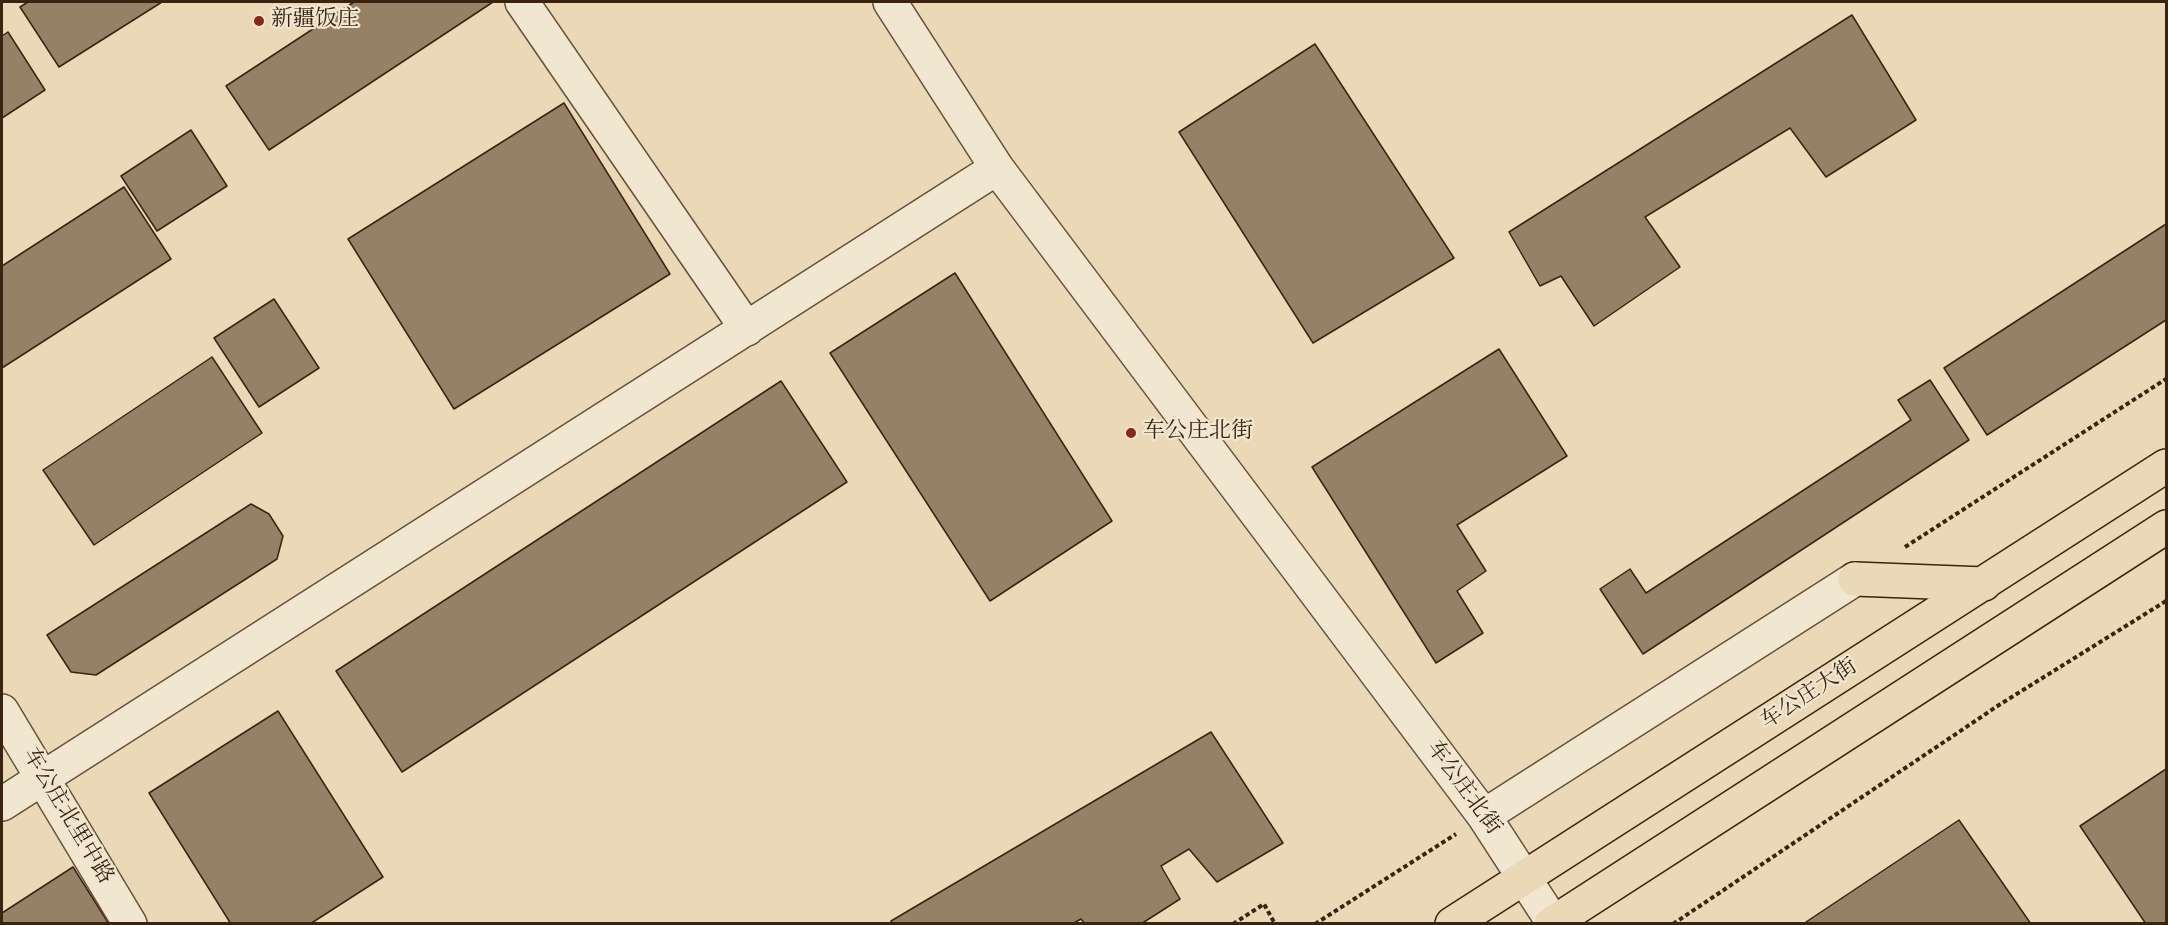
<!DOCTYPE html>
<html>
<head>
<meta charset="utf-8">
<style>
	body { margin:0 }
	#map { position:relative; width:2168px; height:925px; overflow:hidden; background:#ead8b6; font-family:"Sorts Mill Goudy",serif }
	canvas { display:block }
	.frame { position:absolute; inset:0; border:3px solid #3b2311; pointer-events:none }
</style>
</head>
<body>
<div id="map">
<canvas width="2168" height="925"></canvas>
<div class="frame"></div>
</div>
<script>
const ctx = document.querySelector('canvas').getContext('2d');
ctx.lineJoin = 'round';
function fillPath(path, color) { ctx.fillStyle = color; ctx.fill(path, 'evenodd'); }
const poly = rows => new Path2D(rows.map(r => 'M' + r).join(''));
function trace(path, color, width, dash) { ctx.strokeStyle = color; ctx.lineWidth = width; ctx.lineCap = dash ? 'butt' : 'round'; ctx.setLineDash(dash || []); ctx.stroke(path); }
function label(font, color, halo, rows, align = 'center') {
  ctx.font = font + ' "Sorts Mill Goudy","Noto Serif SC",serif'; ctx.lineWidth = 4.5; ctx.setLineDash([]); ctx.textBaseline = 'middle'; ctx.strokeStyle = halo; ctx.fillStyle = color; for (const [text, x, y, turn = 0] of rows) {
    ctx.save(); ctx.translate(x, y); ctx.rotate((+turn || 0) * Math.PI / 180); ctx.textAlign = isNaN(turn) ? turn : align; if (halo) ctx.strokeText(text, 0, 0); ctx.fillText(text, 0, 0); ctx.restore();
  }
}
const building = poly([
	[28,2,162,2,59,67,20,7,28,2],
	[354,2,493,2,269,150,226,86,354,2],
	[1852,15,1916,120,1826,177,1790,128,1645,217,1680,267,1594,326,1561,276,1540,286,1509,232,1852,15],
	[8,32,45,90,2,118,2,36,8,32],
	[1315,44,1454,258,1313,343,1179,132,1315,44],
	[564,103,670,274,454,409,348,239,564,103],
	[191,130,227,186,157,231,121,176,191,130],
	[124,187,171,259,2,368,2,266,124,187],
	[2166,224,2166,320,1987,435,1944,368,2166,224],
	[955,273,1112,521,990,601,830,353,955,273],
	[274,299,319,368,259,407,214,338,274,299],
	[1499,349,1567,456,1457,525,1486,571,1457,591,1483,633,1436,663,1312,467,1499,349],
	[212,357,262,433,94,545,43,470,212,357],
	[1930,380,1969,440,1643,654,1600,589,1630,569,1646,593,1911,420,1898,400,1930,380],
	[781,381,847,482,402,772,336,671,781,381],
	[251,504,269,514,283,536,277,559,96,675,71,672,47,635,251,504],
	[278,711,383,877,310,924,231,924,149,793,278,711],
	[1211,732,1283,843,1217,882,1189,849,1161,866,1180,899,1141,924,1085,924,1081,919,1072,924,892,924,891,921,1211,732],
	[2166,769,2166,924,2146,924,2080,826,2166,769],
	[1959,820,2031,924,1803,924,1959,820],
	[73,867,109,924,2,924,2,913,73,867]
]);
fillPath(building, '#968167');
trace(building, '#3b2311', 1.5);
const minor = poly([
	[522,2,747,329],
	[890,2,997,168,1484,816,1554,924],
	[2,711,130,924],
	[2,804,997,168],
	[1484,816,1855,579]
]);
const major = poly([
	[1855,579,1984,584],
	[1452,924,2166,466],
	[1551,924,2166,527]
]);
trace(minor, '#67503a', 36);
trace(major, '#3b2311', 36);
trace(poly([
	[1905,547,2166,379],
	[1233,924,1264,904,1275,924],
	[1315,924,1456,834],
	[1673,924,1999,705,2166,601]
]), '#3b2311', 4, [4.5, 3]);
trace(minor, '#f1e6d0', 33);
trace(major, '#ead8b6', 33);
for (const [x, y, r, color] of [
	[259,21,6,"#8f2418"],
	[1131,433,6,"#8f2418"]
]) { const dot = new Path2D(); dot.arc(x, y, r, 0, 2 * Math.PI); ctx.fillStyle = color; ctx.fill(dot); trace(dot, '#f1e6d0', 2); }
label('22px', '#3b2311', '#f1e6d0', [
	["新疆饭庄",271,21],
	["车公庄北街",1143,433]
], 'left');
label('22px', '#3b2311', '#f1e6d0', [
	["车公庄大街",1810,696,-33],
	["车公庄北街",1462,789,54],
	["车公庄北里中路",66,817,59]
]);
</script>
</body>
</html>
